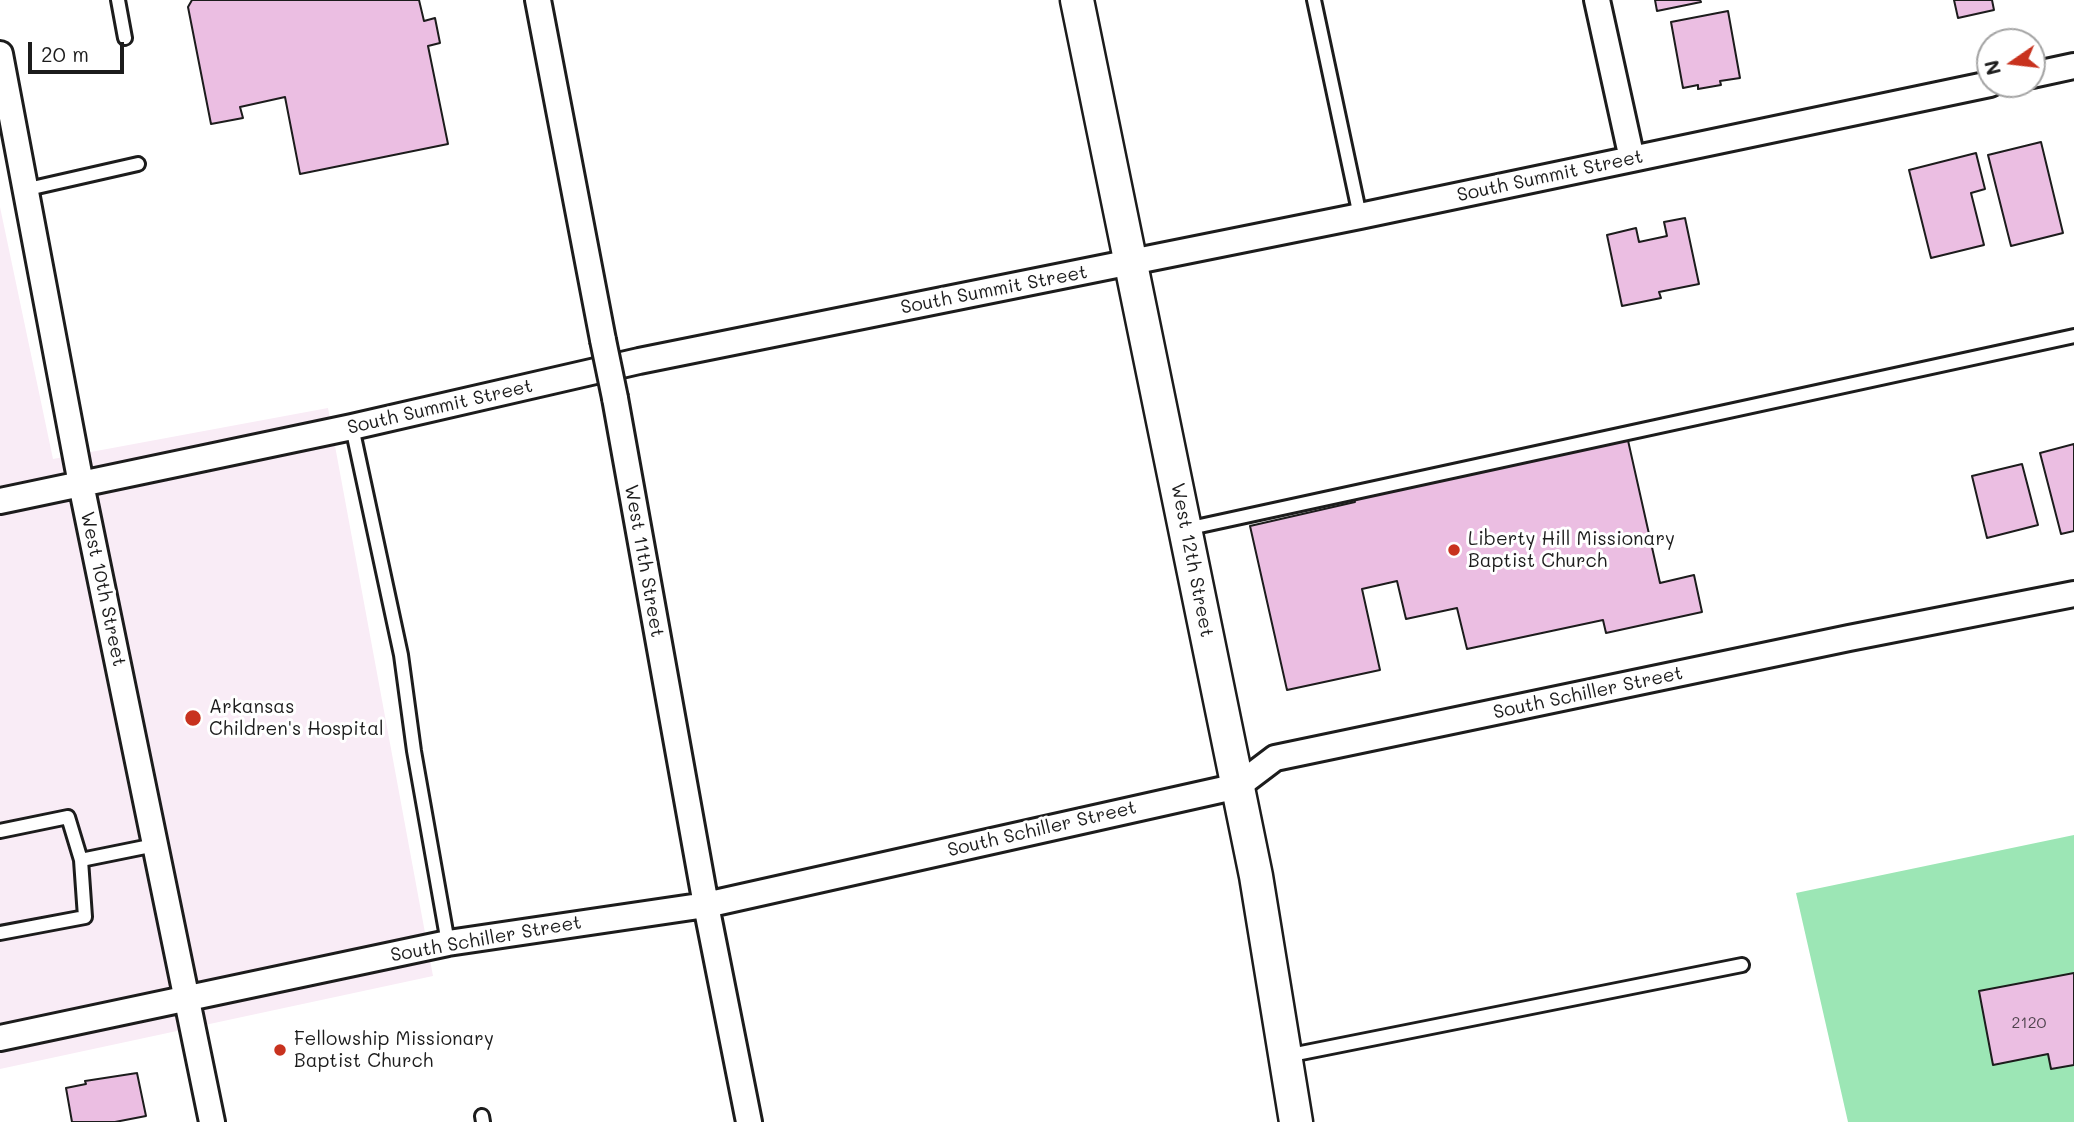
<!DOCTYPE html>
<html>
<head>
<meta charset="utf-8">
<style>
	body { margin:0 }
	#map { position:relative; width:2074px; height:1122px; overflow:hidden; background:#fff; font-family:Mali,sans-serif }
	canvas { display:block }
	.north { position:absolute; left:1976px; top:28px; width:70px; height:70px; box-sizing:border-box; background:#fff; border:2px solid #a4a4a4; border-radius:50%; rotate:256deg; font-size:19px; font-weight:700; line-height:28px; text-align:center; color:#1c1c1c }
	.north::after { content:''; display:block; margin:auto; width:24px; height:32px; background:#c8321e; clip-path:polygon(50% 0,100% 100%,50% 72%,0 100%) }
	.scale { position:absolute; left:28px; top:42px; width:96px; height:32px; box-sizing:border-box; border:4px solid #1c1c1c; border-top:0; padding-left:9px; font-size:21px; line-height:24px; white-space:nowrap; color:#1c1c1c; -webkit-text-stroke:5px #fff; paint-order:stroke }
</style>
</head>
<body>
<div id="map">
<canvas width="2074" height="1122"></canvas>
<div class="north">N</div>
<div class="scale">20 m</div>
</div>
<script>
const ctx = document.querySelector('canvas').getContext('2d');
ctx.lineJoin = 'round';
function fillPath(path, color) { ctx.fillStyle = color; ctx.fill(path, 'evenodd'); }
const poly = rows => new Path2D(rows.map(r => 'M' + r).join(''));
function trace(path, color, width, dash) { ctx.strokeStyle = color; ctx.lineWidth = width; ctx.lineCap = dash ? 'butt' : 'round'; ctx.setLineDash(dash || []); ctx.stroke(path); }
function label(font, color, halo, rows, align = 'center') {
  ctx.font = font + ' Mali,sans-serif'; ctx.lineWidth = 6; ctx.setLineDash([]); ctx.textBaseline = 'middle'; ctx.strokeStyle = halo; ctx.fillStyle = color; for (const [text, x, y, turn = 0] of rows) {
    ctx.save(); ctx.translate(x, y); ctx.rotate((+turn || 0) * Math.PI / 180); ctx.textAlign = isNaN(turn) ? turn : align; if (halo) ctx.strokeText(text, 0, 0); ctx.fillText(text, 0, 0); ctx.restore();
  }
}
fillPath(poly([
	[0,207,53,459,328,408,433,976,0,1069]
]), '#f9ecf6');
fillPath(poly([
	[2074,835,2074,1122,1848,1122,1796,893]
]), '#9ce6b5');
const building = poly([
	[192,0,419,0,424,21,435,18,440,43,428,46,448,144,300,174,285,97,240,107,243,118,211,124,188,7,192,0],
	[1655,0,1700,0,1701,2,1657,11,1655,0],
	[1954,0,1992,0,1994,10,1958,18,1954,0],
	[1728,11,1740,78,1720,81,1721,85,1698,89,1698,85,1683,88,1671,22,1728,11],
	[2041,142,2063,233,2011,246,1988,155,2041,142],
	[1976,153,1985,189,1971,193,1984,245,1931,258,1909,170,1976,153],
	[1685,218,1699,284,1659,292,1661,298,1622,306,1607,235,1636,228,1639,242,1667,236,1664,222,1685,218],
	[1627,436,1660,583,1694,575,1702,612,1606,633,1603,620,1467,649,1457,608,1406,619,1397,581,1362,589,1380,670,1287,690,1250,526,1355,502,1353,497,1627,436],
	[2074,444,2074,531,2061,534,2040,453,2074,444],
	[2022,464,2038,525,1987,538,1972,476,2022,464],
	[2074,973,2074,1065,2051,1069,2048,1054,1993,1065,1979,991,2074,973],
	[137,1073,146,1116,115,1122,72,1122,66,1088,86,1084,85,1081,137,1073]
]);
fillPath(building, '#ebbee2');
trace(building, '#1c1c1c', 2);
const service = poly([
	[118,0,125,38],
	[1314,0,1360,216],
	[28,189,138,164],
	[352,427,401,655,414,751,448,943],
	[1186,529,2074,336],
	[0,831,68,817,81,860,85,917,0,933],
	[81,860,155,845],
	[1286,1056,1742,965],
	[482,1116,483,1122]
]);
const minor = poly([
	[538,0,603,340],
	[1597,0,1632,159],
	[0,54,81,484,212,1122],
	[2032,75,2074,66],
	[615,398,706,905,749,1122],
	[0,501,352,427,639,361,1360,216,1990,84],
	[0,1038,448,943,706,905,1238,786,1275,758,1849,638,2074,594]
]);
const tertiary = poly([
	[1077,0,1256,876,1296,1122]
]);
trace(service, '#1c1c1c', 18);
trace(minor, '#1c1c1c', 30);
trace(tertiary, '#1c1c1c', 37);
trace(service, '#fff', 12);
trace(minor, '#fff', 24);
trace(tertiary, '#fff', 32);
const minorBridge = poly([
	[603,340,615,398]
]);
trace(minorBridge, '#1c1c1c', 30, []);
trace(minorBridge, '#fff', 24);
for (const [x, y, r, color] of [
	[1454,550,7,"#c8321e"],
	[193,718,9,"#c8321e"],
	[280,1050,7,"#c8321e"]
]) { const dot = new Path2D(); dot.arc(x, y, r, 0, 2 * Math.PI); ctx.fillStyle = color; ctx.fill(dot); trace(dot, '#fff', 2.5); }
label('16px', '#50444e', null, [
	["2120",2029,1023]
]);
label('19px', '#1c1c1c', '#fff', [
	["South Summit Street",1550,176,-12],
	["South Summit Street",994,290,-11],
	["South Summit Street",440,407,-13],
	["West 12th Street",1192,560,79],
	["West 11th Street",644,561,80],
	["West 10th Street",103,589,78],
	["South Schiller Street",1588,693,-12],
	["South Schiller Street",1042,829,-13],
	["South Schiller Street",486,939,-10]
]);
label('19px', '#1c1c1c', '#fff', [
	["Liberty Hill Missionary",1468,539],
	["Baptist Church",1468,561],
	["Arkansas",209,707],
	["Children's Hospital",209,729],
	["Fellowship Missionary",294,1039],
	["Baptist Church",294,1061]
], 'left');
</script>
</body>
</html>
